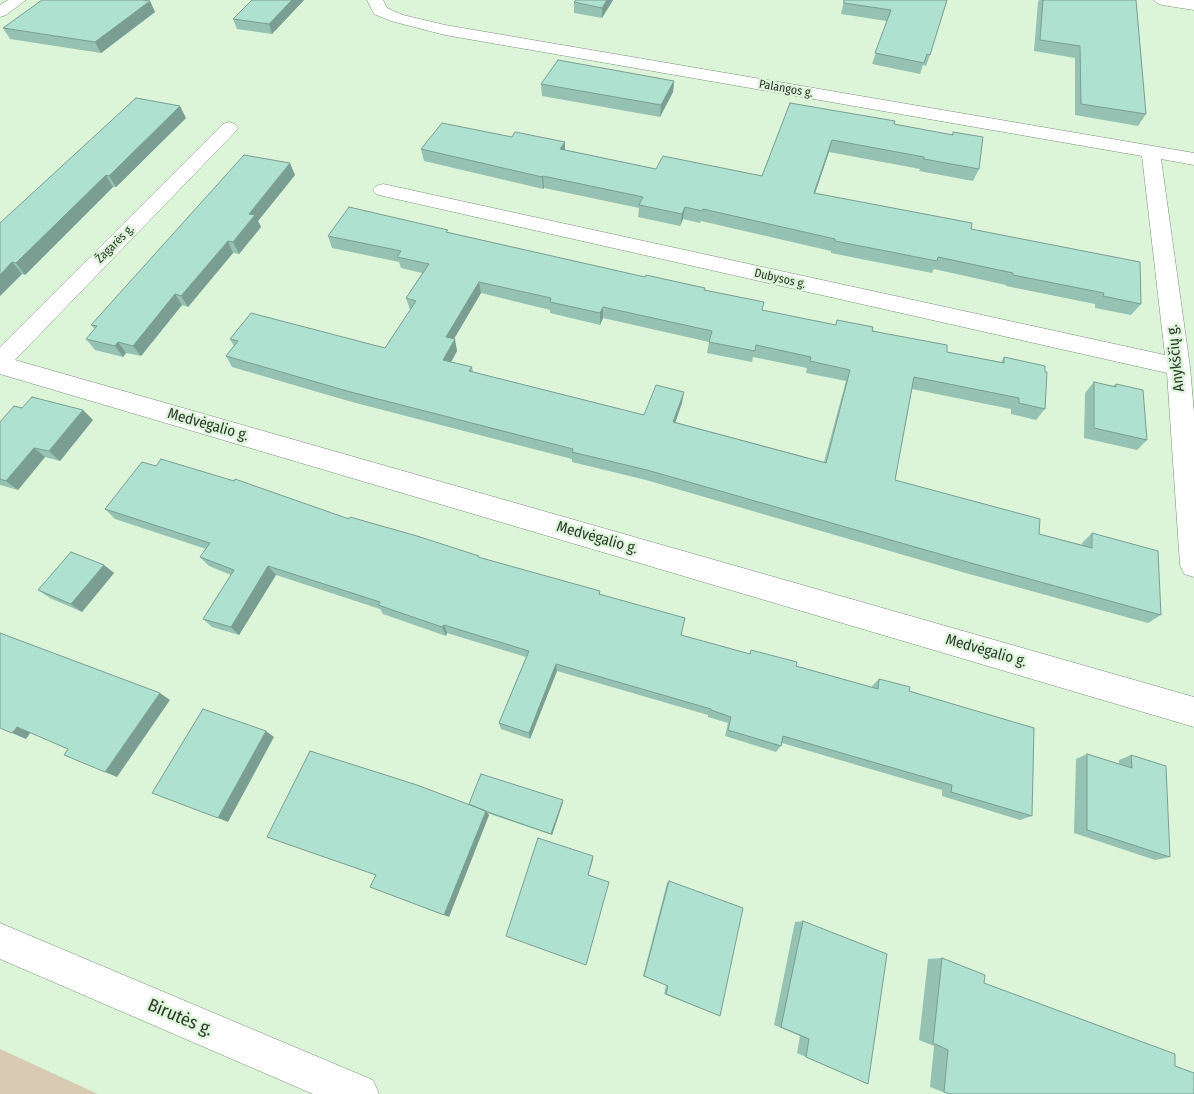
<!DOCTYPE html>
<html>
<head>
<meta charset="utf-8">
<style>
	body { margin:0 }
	canvas { display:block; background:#dcf5d9 }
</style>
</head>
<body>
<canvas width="1194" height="1094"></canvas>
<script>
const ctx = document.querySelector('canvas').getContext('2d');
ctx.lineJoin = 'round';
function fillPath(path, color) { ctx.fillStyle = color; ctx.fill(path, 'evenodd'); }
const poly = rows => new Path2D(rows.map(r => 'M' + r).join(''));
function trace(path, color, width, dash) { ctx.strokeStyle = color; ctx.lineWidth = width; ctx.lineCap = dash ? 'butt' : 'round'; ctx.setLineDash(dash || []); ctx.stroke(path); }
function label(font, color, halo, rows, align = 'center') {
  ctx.font = font + ' "Fira Sans Condensed",sans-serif'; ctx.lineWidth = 4.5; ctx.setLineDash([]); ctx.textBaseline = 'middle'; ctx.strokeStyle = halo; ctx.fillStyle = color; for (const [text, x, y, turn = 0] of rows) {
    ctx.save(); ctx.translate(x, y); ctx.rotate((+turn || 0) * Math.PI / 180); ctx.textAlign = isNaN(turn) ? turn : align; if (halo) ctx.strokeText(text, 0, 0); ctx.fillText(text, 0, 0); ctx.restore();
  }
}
fillPath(poly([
	[0,1049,98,1094,0,1094]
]), '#d8cbb3');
const street = poly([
	[8,0,26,0,6,15,0,17,0,5,8,0],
	[367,0,383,0,387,8,403,15,445,25,1194,153,1194,165,1161,159,1190,367,1194,413,1194,577,1184,574,1180,565,1167,373,383,196,376,194,373,190,376,186,383,184,1165,355,1142,156,445,35,391,21,374,14,367,0],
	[1154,0,1194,0,1194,10,1162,5,1157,3,1154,0],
	[229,122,235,124,238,128,235,132,15,360,1194,697,1194,727,0,374,0,347,223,124,229,122],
	[0,923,373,1080,379,1094,313,1094,0,959,0,923]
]);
trace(street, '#7a9178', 1);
fillPath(street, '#fff');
fillPath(poly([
	[252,0,304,0,272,34,237,29,233,19],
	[576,0,613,0,602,18,574,13,574,2],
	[844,0,947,0,930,55,926,66,923,65,920,74,872,64,887,21,841,14],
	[1039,0,1136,0,1146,114,1138,126,1075,115,1075,58,1034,51,1038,2],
	[150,1,155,12,101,53,10,39,3,28],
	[674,81,673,92,660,117,542,96,541,84],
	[790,103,894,124,952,135,953,132,979,169,973,181,919,171,920,169,829,152,815,193,971,229,1141,304,1131,315,1095,308,1095,304,1006,286,1006,285,934,269,932,273,831,253,831,251,701,221,700,223,683,219,680,226,638,217,639,208,544,188,543,189,424,161,421,149,512,137,565,142,565,150,656,169,762,176],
	[186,118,116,187,113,187,25,275,22,274,0,296,0,223],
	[295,175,258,221,261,227,239,254,233,253,188,307,182,305,141,356,126,353,123,357,95,350,86,339,95,329,91,325],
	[449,233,705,291,762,310,835,325,837,320,947,352,1001,362,1004,357,1045,409,1036,420,1011,414,1011,409,912,389,895,480,1039,534,1082,545,1082,543,1092,533,1161,615,1148,623,962,572,646,480,572,462,572,459,352,402,232,367,226,356,234,346,230,339,385,348,410,310,406,298,422,273,401,268,399,262,332,248,328,236],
	[481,293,550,310,550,313,600,325,603,318,709,342,707,353,752,362,753,357,807,368,806,373,846,381,824,462,675,422,682,403,644,415,473,372,472,367,451,362,457,351,454,339],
	[1094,382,1113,386,1116,384,1147,440,1137,450,1084,438,1085,393],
	[22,408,83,410,93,420,60,461,45,457,18,490,0,485,0,422],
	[105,509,349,519,600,594,681,635,749,654,751,650,796,666,872,687,872,686,879,679,909,691,1032,816,1020,820,942,796,942,790,782,743,781,746,776,752,725,736,728,723,708,717,708,715,557,671,530,739,501,729,499,723,526,657,447,633,446,636,383,614,380,609,276,575,239,635,212,627,203,619,231,575,209,566,200,557,206,549,115,519],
	[104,565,114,573,82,612,50,598,38,590],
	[1087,754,1119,764,1119,760,1131,755,1170,857,1155,860,1074,833,1076,759],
	[563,800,563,802,552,835,487,813,489,815,449,917,469,804],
	[669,881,720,1016,664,994,666,985,643,976,667,883],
	[803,921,868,1084,797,1053,800,1036,774,1025,795,922],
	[942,958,984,983,1175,1066,1194,1094,948,1094,930,1087,934,1046,919,1040,928,959]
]), '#96c2b3');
fillPath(poly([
	[292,0,304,0,272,34,269,24],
	[607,0,613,0,602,18,602,8],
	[150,1,155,12,101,53,95,42],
	[674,81,673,92,660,117,661,105],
	[180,106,186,118,116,187,109,176],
	[832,140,829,152,811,205,814,193],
	[565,142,565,155,560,149],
	[290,163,295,175,258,221,261,227,239,254,233,242,249,214],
	[106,175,113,187,25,275,16,263],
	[543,176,544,188,543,189,542,177],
	[685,207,683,219,680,226,682,214],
	[228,241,233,253,188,307,181,296],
	[12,262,22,274,0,296,0,275],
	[479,282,481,293,448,349,446,337],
	[175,294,182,305,141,356,133,346],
	[603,307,603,318,600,325,600,313],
	[455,339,457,351,446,371,443,360],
	[118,342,126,353,123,357,115,346],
	[684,392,682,403,672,432,673,422],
	[83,410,93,420,60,461,49,451],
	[34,448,45,457,18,490,6,481],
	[104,565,114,573,82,612,71,604],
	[268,566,276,575,239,635,231,627],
	[444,625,447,633,446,636,442,627],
	[556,664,557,671,530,739,529,733],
	[160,693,170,700,117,777,105,772],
	[17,727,31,732,26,739,12,733],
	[266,731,274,737,228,822,218,818],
	[563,800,563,802,552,835,551,834],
	[486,811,489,815,449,917,444,915],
	[593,856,593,859,588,877,588,875]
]), '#7a9e92');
const building = poly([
	[42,0,142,0,150,1,95,42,3,28,42,0],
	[252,0,292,0,269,24,233,19,252,0],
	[576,0,607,0,602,8,574,2,576,0],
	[844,0,947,0,930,55,927,54,924,63,875,53,891,10,844,3,844,0],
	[1043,0,1136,0,1146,114,1081,104,1080,46,1040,40,1043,0],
	[558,60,674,81,661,105,541,84,558,60],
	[136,98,180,106,109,176,106,175,16,263,12,262,0,275,0,223,136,98],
	[790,103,895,121,894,124,953,135,953,132,983,137,979,169,924,159,924,157,832,140,814,193,972,223,971,229,1140,262,1141,304,1103,296,1104,293,1013,275,1013,273,938,257,937,261,835,241,835,239,703,209,702,211,685,207,682,214,639,205,643,197,543,176,542,177,421,149,442,123,512,137,515,132,565,142,560,149,656,169,663,156,762,176,790,103],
	[244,155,290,163,249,214,255,215,233,242,228,241,181,296,175,294,133,346,118,342,115,346,86,339,97,326,91,325,244,155],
	[349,207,448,230,446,232,645,277,646,275,705,288,704,290,764,302,762,310,836,325,837,320,873,327,872,331,947,345,947,352,1004,363,1004,357,1045,366,1045,372,1047,372,1045,409,1019,403,1019,398,914,377,895,480,1040,519,1039,534,1092,548,1092,533,1158,551,1161,615,971,563,647,470,572,452,573,449,347,391,226,356,238,341,230,339,251,313,385,348,416,301,406,298,429,264,397,257,401,251,328,236,349,207],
	[479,282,551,298,550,302,600,313,603,307,712,331,709,342,755,351,756,345,811,357,810,361,850,370,826,463,673,422,684,392,656,385,644,415,469,371,472,367,443,360,455,339,446,337,479,282],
	[1094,382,1116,387,1116,384,1143,390,1147,440,1094,428,1094,382],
	[32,397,83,410,49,451,34,448,6,481,0,479,0,422,14,406,22,408,32,397],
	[161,459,234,481,235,479,349,519,350,517,417,536,479,556,478,557,600,591,599,594,685,618,681,635,750,654,751,650,797,662,796,666,878,689,879,679,910,687,909,691,1034,728,1032,816,951,792,952,785,783,736,781,746,728,730,731,717,711,710,711,709,556,664,529,733,499,723,529,651,444,625,442,627,378,605,380,602,268,566,231,627,203,619,234,570,200,557,210,543,105,509,142,462,156,466,161,459],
	[71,552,104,565,71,604,38,590,71,552],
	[0,633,160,693,105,772,64,755,68,749,17,727,12,733,0,728,0,633],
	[203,709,266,731,218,818,152,793,203,709],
	[310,751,417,785,486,811,444,915,370,887,376,875,267,837,310,751],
	[1087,754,1132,768,1131,755,1166,766,1170,857,1087,830,1087,754],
	[481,774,563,800,551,834,485,811,469,804,481,774],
	[538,838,593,856,588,875,609,882,586,965,506,936,538,838],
	[669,881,743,908,720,1016,666,994,668,986,644,976,669,881],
	[803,921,887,954,868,1084,806,1057,809,1039,781,1027,803,921],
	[942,958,985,975,984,983,1175,1054,1175,1066,1194,1073,1194,1094,950,1094,944,1092,948,1050,933,1043,942,958]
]);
fillPath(building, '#aee1d0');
trace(building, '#7a9e92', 1);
label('12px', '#2e382d', '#dcf5d9', [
	["Palangos g.",786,89,10],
	["Žagarės g.",115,244,-45],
	["Dubysos g.",780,279,13]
]);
label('15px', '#2e382d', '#dcf5d9', [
	["Anykščių g.",1176,358,-96],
	["Medvėgalio g.",208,425,16],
	["Medvėgalio g.",597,538,16],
	["Medvėgalio g.",986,651,16]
]);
label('18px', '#2e382d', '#dcf5d9', [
	["Birutės g.",180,1018,23]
]);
</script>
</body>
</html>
